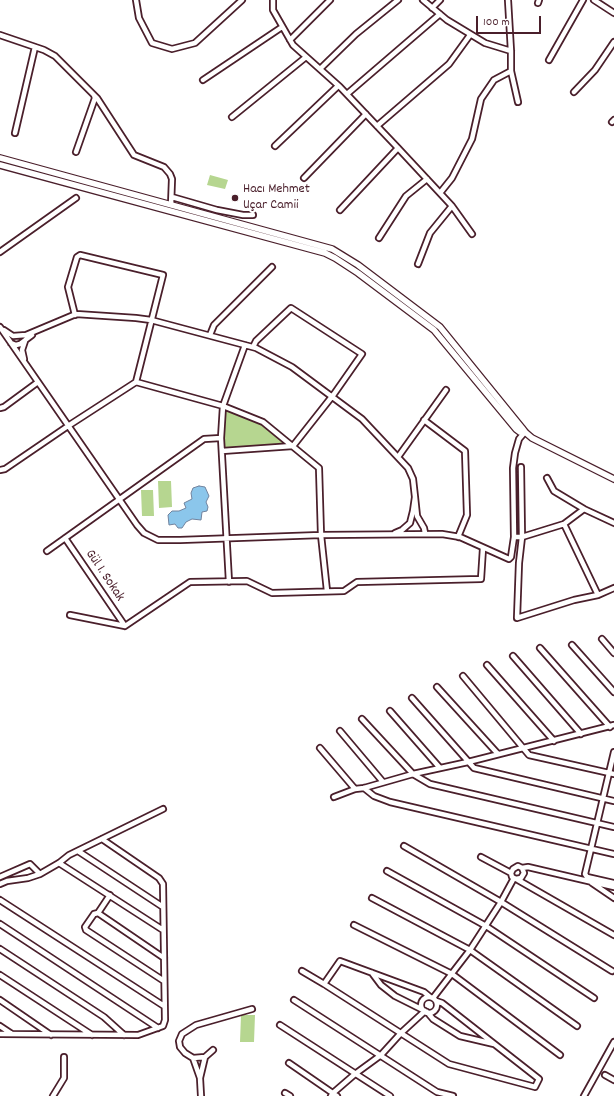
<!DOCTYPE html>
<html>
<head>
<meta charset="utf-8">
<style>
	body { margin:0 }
	#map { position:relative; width:614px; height:1096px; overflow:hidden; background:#fff; font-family:Dekko,sans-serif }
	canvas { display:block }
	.scale { position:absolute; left:476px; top:16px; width:65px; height:18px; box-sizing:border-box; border:2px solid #4a1f2b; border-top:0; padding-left:5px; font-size:12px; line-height:14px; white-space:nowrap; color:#4a1f2b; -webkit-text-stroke:3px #fff; paint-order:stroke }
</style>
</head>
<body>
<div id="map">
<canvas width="614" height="1096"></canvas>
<div class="scale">100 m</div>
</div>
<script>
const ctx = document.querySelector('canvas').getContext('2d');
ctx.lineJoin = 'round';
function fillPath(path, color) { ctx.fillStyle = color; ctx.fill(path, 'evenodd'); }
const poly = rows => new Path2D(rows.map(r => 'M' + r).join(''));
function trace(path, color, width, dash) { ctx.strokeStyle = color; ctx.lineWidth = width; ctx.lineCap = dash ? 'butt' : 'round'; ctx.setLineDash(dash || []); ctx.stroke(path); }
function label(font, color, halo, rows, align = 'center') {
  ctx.font = font + ' Dekko,sans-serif'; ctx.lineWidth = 4; ctx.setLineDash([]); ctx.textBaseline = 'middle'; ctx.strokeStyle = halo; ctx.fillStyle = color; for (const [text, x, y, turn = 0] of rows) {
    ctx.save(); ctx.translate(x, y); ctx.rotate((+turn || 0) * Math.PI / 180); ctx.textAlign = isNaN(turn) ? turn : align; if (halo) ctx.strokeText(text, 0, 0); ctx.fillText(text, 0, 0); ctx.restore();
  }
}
fillPath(poly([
	[210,175,228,180,225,189,207,185],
	[223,406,263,422,293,446,222,451],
	[158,481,171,481,172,507,159,508],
	[141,490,153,490,154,516,142,516],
	[241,1015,255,1015,254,1042,240,1042]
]), '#b6d690');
const water = poly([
	[199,486,205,487,209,496,206,502,208,507,207,511,202,512,201,520,192,519,186,522,182,528,178,528,175,524,169,525,168,515,172,511,179,511,186,508,184,503,192,499,191,493,193,488,199,486]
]);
fillPath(water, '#8bc6eb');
trace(water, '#71839e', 1);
const minor = poly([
	[136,0,139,18,152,43,172,49,195,43,242,0],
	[273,0,273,10,293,45,340,87,398,148,452,206,472,234],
	[423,0,447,20,485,43,511,51],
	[508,0,511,51,511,71,518,102],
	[594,0,614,13],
	[538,3,539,0],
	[432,8,440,0],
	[0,35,44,50,55,56,97,98,134,155,164,167,170,174,172,179,171,205],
	[290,40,330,0],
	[549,60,583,0],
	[320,69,356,34,398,0],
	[203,80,282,27],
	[574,92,595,70,614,42],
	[347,94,440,14],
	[232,117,306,57],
	[612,122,614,120],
	[377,126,449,64,470,35],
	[15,133,35,47],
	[275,146,338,86],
	[76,152,95,98,94,95],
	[304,178,366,114],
	[440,193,452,178,472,139,481,99,494,80,511,71],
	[172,197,217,210,243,215,253,215],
	[340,210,398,148],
	[379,238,406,196,427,179],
	[0,252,76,198],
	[418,264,430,233,452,206],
	[75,315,68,287,77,257,80,255,163,275,136,382],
	[0,327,137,525,144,533,158,540,180,540,321,535,442,534,460,537,509,559,511,557,514,537,513,468,515,453,519,439,525,432],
	[4,330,13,336,26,335,76,314,136,318,151,320,256,348,292,367,362,419,408,468,413,479,415,497],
	[210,335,214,325,272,267],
	[11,343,16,345,20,344,32,335],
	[24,359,22,350,25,341],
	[0,408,4,407,38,382],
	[424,420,465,451,467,515,458,537],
	[222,451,293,446,334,394,362,354,291,308,256,341,253,347],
	[398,457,446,390],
	[521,467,522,537,519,563,517,618,574,600,598,595,614,588],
	[0,470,5,469,68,426,136,382,223,406,263,422,319,468,321,535,327,591],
	[547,478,554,491,584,509],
	[564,524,598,595],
	[395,533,402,530,410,523,413,511,415,497,417,516,424,528,425,533],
	[514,537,522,537,564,524,584,509,614,523],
	[65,538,125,626],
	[47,551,204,439,221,438],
	[229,582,221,438,223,406,245,345],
	[70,615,125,626,190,582,247,581,272,593,344,591,357,582,481,579,483,548],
	[602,639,614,653],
	[572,645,614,692],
	[540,648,610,727],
	[513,656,581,734],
	[487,665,554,741],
	[463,676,529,755,614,774],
	[437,687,498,754],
	[412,698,474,768,614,801],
	[390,711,440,768],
	[362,719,413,774,430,784,614,827],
	[340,731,383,782],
	[320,748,355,789],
	[614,752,585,874,587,877,614,883],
	[364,788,374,796,390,802,614,854],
	[334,797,355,789,364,788,413,774,468,762,614,725],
	[404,846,501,902,612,971],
	[78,851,163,907],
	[481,857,511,873,512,877,516,879,521,878,524,873,522,868,518,866,513,869,511,873],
	[59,863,163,930],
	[522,868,528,867,614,887],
	[387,871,486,926,594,998],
	[0,877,30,864,40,874],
	[518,880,614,935],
	[592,883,614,898],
	[0,884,7,881,28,878,40,874,59,863,69,855,163,809],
	[372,898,470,950,577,1026],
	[0,900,164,1006],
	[98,913,110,895],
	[0,924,158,1028],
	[354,925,452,974,560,1055],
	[0,949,104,1017,124,1035],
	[164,958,98,913,94,914,85,927,86,930,164,981],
	[302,971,324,984,449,1064,535,1087,539,1079,442,1003,436,1001],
	[372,973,381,985,395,996,423,1010],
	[0,975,92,1035],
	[324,984,340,961,424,992,430,997],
	'421 1005a8 8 0 1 1 16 0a8 8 0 1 1-16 0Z',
	[433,998,470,950,501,902,514,878],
	[0,1000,51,1035],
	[294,1000,437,1092,453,1096],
	[427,1012,433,1019,460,1036,494,1044],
	[280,1025,390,1096],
	[0,1026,12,1034],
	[0,1034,138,1035,163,1026,165,1020,163,884,159,878,102,839],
	[213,1050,205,1057,193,1058,185,1053,180,1047,179,1041,182,1034,196,1025,252,1009],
	[193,1058,200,1078],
	[289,1063,337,1096],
	[605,1075,614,1080],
	[285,1093,290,1096],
	[53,1096,64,1078,64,1057],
	[201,1096,200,1078,205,1057],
	[331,1096,333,1093,355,1074,381,1055,401,1033,425,1011],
	[584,1096,614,1042]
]);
const major = poly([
	[0,158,332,249,358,265,440,327,522,428,525,432,532,438,614,479],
	[0,165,325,253,335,258,358,273,434,330,516,429,520,432,525,432]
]);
trace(minor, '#4a1f2b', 8);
trace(major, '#4a1f2b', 8);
trace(minor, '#fff', 4.5);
trace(major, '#fff', 5.5);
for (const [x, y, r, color] of [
	[235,198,4,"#4a1f2b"]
]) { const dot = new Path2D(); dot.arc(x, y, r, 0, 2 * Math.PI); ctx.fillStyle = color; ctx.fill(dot); trace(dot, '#fff', 1.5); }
label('14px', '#4a1f2b', '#fff', [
	["Hacı Mehmet",243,190],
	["Uçar Camii",243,206]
], 'left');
label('14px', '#4a1f2b', '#fff', [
	["Gül 1. Sokak",104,576,56]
]);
</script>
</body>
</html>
